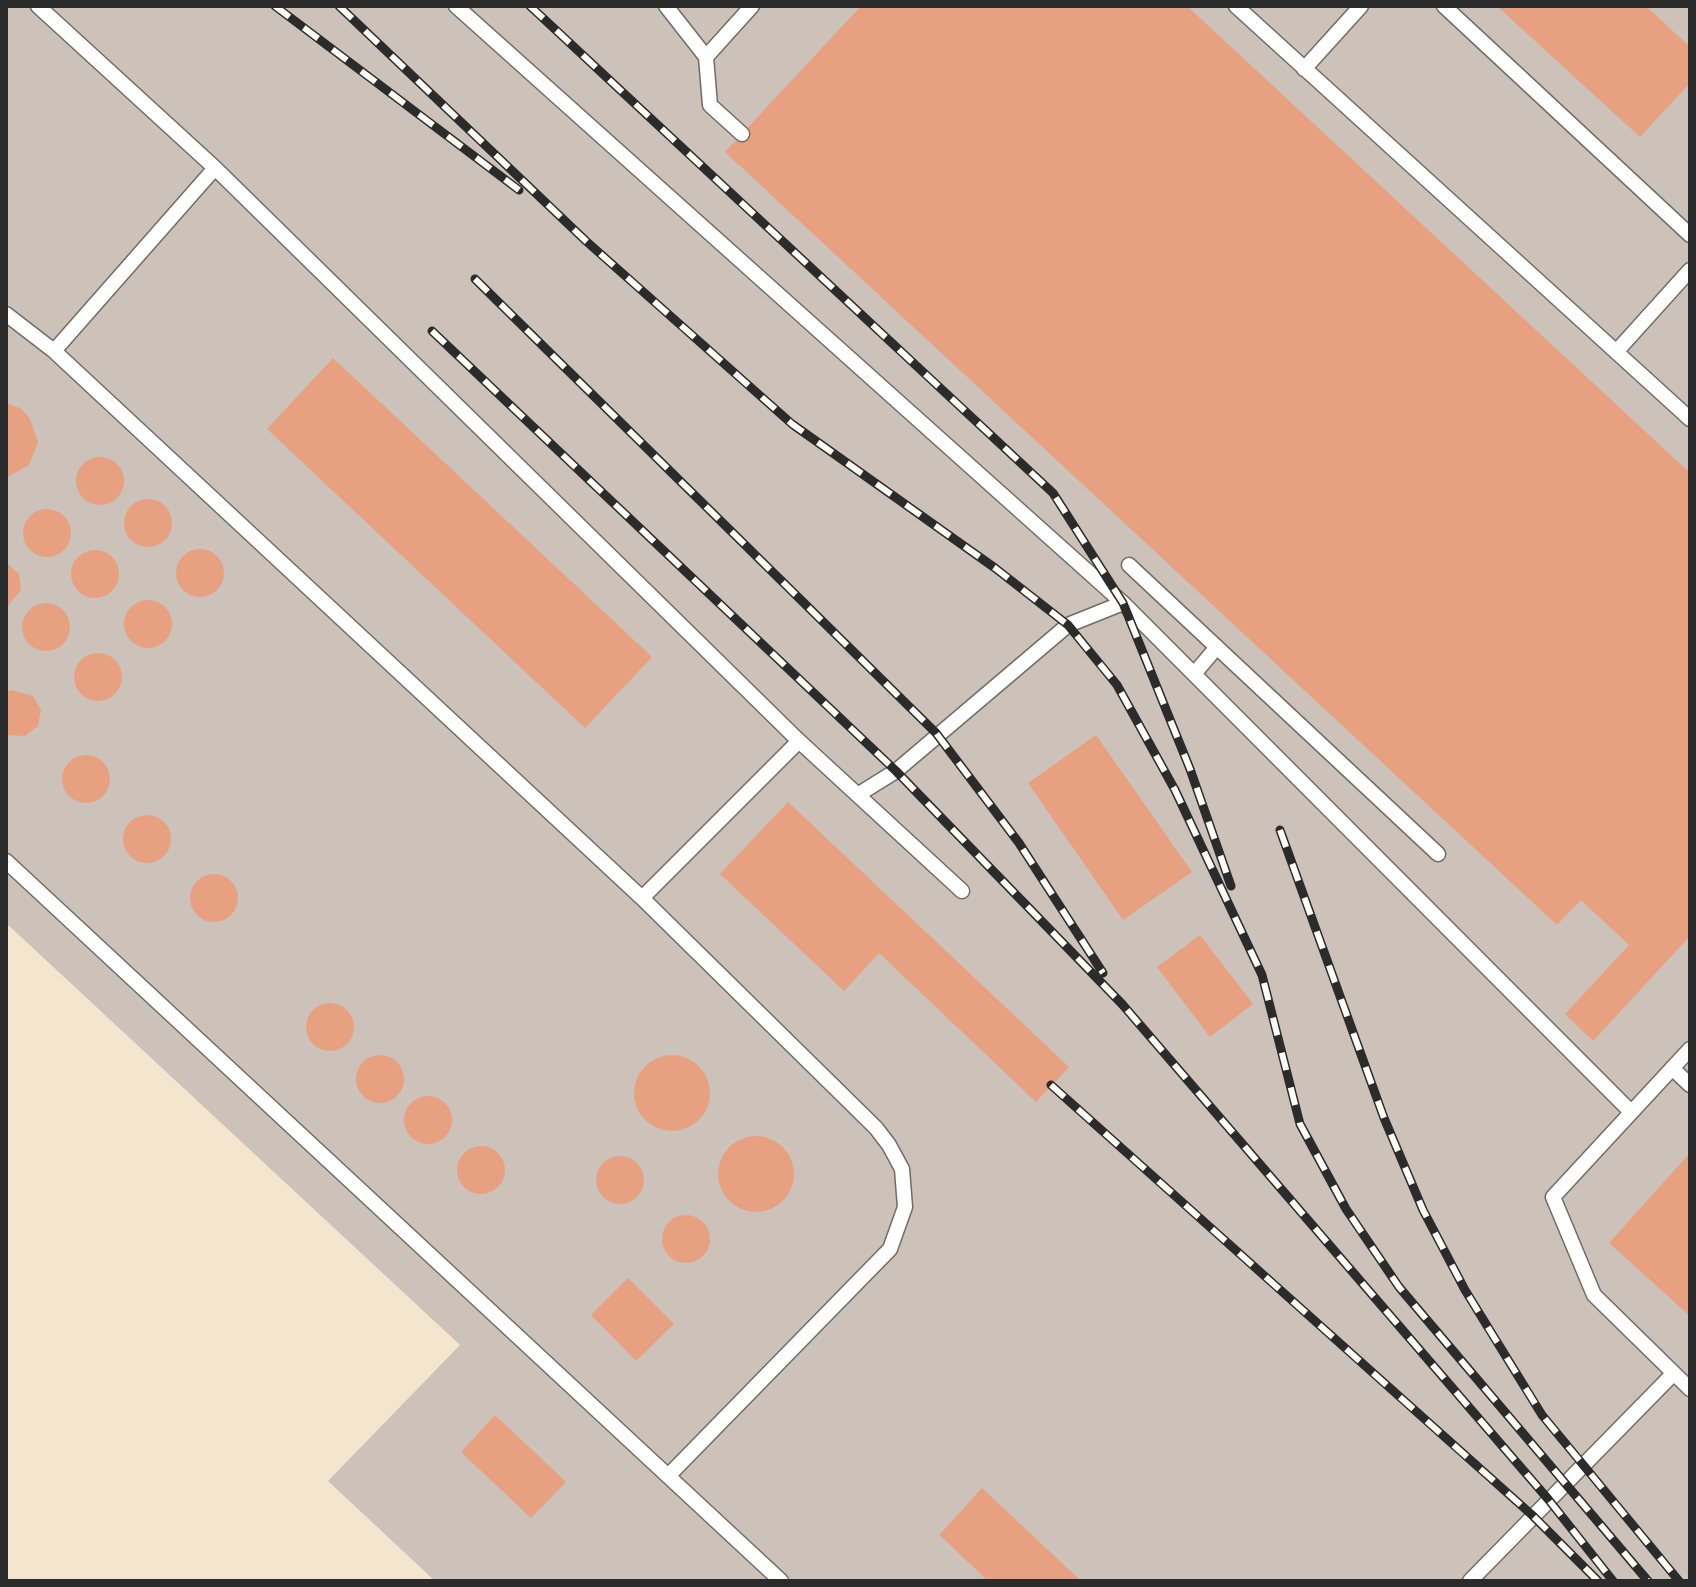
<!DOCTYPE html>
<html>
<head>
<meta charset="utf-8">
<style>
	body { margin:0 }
	#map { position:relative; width:1696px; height:1587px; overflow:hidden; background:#f4e6ce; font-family:"EB Garamond",serif }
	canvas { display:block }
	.frame { position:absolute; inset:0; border:8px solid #2b2b2b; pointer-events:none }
</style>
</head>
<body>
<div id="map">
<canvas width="1696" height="1587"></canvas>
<div class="frame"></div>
</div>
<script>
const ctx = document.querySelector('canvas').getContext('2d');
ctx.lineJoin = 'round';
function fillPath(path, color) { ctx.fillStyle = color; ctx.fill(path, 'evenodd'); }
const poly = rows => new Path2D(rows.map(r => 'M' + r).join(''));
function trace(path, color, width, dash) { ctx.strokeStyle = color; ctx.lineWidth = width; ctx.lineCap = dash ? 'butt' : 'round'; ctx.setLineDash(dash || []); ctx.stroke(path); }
fillPath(poly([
	[6,6,1690,6,1690,1581,435,1581,328,1481,460,1345,6,923]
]), '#ccc2b9');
fillPath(poly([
	[861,6,1187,6,1690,473,1690,936,1593,1041,1565,1014,1629,945,1581,900,1557,925,725,152],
	[1497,6,1646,6,1690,47,1690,83,1640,137],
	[333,358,652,657,585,728,267,429],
	[6,403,22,409,30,419,38,442,29,465,6,478],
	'76 481a24 24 0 1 1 48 0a24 24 0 1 1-48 0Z',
	'124 523a24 24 0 1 1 48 0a24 24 0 1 1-48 0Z',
	'23 533a24 24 0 1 1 48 0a24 24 0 1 1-48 0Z',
	'176 573a24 24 0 1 1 48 0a24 24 0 1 1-48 0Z',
	'71 574a24 24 0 1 1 48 0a24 24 0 1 1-48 0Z',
	[6,562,19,574,21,590,6,608],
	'124 624a24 24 0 1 1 48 0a24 24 0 1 1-48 0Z',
	'22 627a24 24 0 1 1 48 0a24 24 0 1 1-48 0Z',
	'74 677a24 24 0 1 1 48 0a24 24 0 1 1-48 0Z',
	[12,690,33,696,41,710,38,726,25,736,6,735,6,692],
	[1096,735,1192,872,1123,920,1028,783],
	'62 779a24 24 0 1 1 48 0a24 24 0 1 1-48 0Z',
	[788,802,1069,1067,1036,1102,879,953,844,991,720,874],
	'123 839a24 24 0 1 1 48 0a24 24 0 1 1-48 0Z',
	'190 898a24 24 0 1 1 48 0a24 24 0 1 1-48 0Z',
	[1200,935,1253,1004,1210,1037,1157,967],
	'306 1027a24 24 0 1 1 48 0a24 24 0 1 1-48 0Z',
	'634 1093a38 38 0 1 1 76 0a38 38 0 1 1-76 0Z',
	'356 1079a24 24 0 1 1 48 0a24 24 0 1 1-48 0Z',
	'404 1120a24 24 0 1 1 48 0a24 24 0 1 1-48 0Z',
	'718 1174a38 38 0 1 1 76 0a38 38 0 1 1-76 0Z',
	'457 1170a24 24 0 1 1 48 0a24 24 0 1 1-48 0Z',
	[1690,1153,1690,1316,1609,1243],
	'596 1180a24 24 0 1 1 48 0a24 24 0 1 1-48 0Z',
	'662 1239a24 24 0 1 1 48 0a24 24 0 1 1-48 0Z',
	[628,1278,674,1324,636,1361,591,1315],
	[495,1415,566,1482,531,1518,461,1452],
	[982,1488,1081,1581,988,1581,946,1541,939,1535]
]), '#e8a180');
const service = poly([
	[38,6,215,168,799,741,962,891],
	[456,6,1123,603,1631,1112],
	[666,6,706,57,752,6],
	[1236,6,1690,419],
	[1444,6,1690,235],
	[706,57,710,105,742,134],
	[1304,69,1361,6],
	[6,314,54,351,642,898,876,1128,889,1145,902,1169,905,1207,890,1249,670,1474],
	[54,351,215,168],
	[1616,352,1690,270],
	[1129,565,1438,854],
	[1194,674,1217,647],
	[859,794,896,771,1068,625,1123,603],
	[6,861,781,1581],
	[642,898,799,741],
	[1690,1049,1553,1197,1594,1295,1690,1389],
	[1672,1068,1690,1085],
	[1470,1581,1673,1374]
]);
trace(service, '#716c64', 17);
trace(service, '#fff', 14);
const rail = poly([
	[275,6,519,190],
	[339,6,586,241,792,424,995,568,1068,625,1117,685,1175,790,1262,975,1300,1124,1346,1209,1399,1287,1648,1581],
	[530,6,1053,493,1123,603,1190,769,1231,886],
	[475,279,936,733,1019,843,1103,973],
	[432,331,896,771,1122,1004,1548,1499,1613,1581],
	[1280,830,1384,1118,1423,1210,1465,1290,1542,1415,1679,1581],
	[1051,1085,1532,1515,1598,1581]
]);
trace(rail, '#2b2b2b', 9);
trace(rail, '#fdfcf7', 6, [18]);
</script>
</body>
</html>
